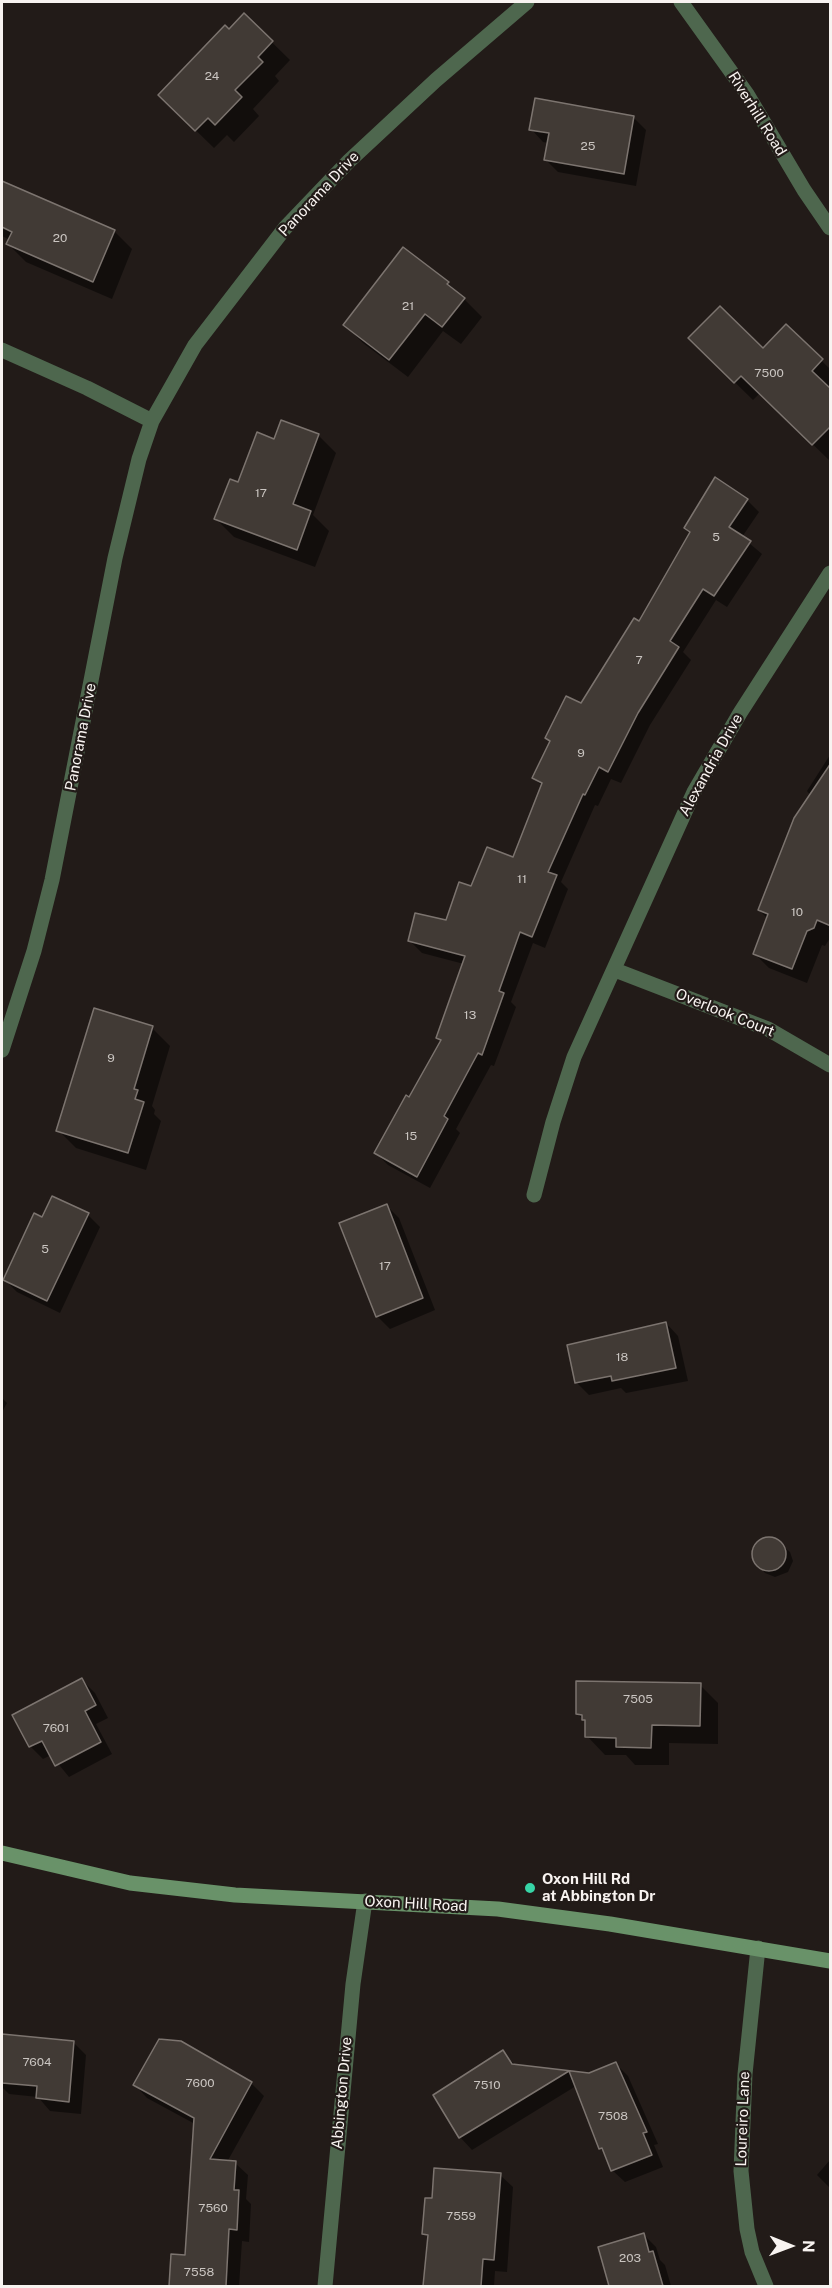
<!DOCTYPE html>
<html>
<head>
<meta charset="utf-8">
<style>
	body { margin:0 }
	#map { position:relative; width:832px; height:2288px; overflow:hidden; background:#221b18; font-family:"Public Sans",sans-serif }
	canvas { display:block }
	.frame { position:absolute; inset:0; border:3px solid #f8f3f0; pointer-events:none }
	.north { position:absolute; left:760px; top:2216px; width:60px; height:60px; -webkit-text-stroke:4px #221b18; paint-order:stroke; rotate:91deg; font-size:16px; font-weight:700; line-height:24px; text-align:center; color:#f8f3f0 }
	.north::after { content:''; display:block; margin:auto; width:21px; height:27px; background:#f8f3f0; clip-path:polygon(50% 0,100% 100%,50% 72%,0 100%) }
</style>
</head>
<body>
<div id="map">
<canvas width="832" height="2288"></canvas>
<div class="frame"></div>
<div class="north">N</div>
</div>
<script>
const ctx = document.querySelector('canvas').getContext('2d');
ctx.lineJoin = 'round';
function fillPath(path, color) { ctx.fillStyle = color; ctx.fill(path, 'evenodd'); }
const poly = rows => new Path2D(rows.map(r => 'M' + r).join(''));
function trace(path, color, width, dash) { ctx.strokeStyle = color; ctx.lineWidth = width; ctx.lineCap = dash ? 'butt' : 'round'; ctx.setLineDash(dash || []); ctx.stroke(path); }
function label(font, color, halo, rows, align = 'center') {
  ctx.font = font + ' "Public Sans",sans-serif'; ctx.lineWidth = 4.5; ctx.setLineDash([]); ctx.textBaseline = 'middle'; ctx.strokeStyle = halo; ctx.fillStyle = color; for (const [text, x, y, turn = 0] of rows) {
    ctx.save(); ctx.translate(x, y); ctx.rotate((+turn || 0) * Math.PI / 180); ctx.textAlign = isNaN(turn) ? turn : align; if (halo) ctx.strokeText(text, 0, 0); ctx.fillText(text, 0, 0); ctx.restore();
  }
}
fillPath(poly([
	[244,15,290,60,275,76,279,81,253,109,259,116,234,142,227,135,214,148,178,113,229,31],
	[633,117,646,130,636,186,558,172,545,159,548,143,543,142,531,129],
	[2,183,114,231,132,249,112,299,26,262,8,244,10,240,2,236],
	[448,283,482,317,461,344,443,331,408,377,363,343,345,325],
	[786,326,830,369,830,461,760,393,753,400,708,356,763,350],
	[318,435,336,453,313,515,329,531,315,567,234,537,216,519,239,484,275,440],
	[747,500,759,512,742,537,762,554,727,607,716,600,683,652,691,660,650,725,621,783,611,779,598,806,595,805,561,882,568,889,545,948,533,943,511,1002,516,1007,494,1066,491,1065,456,1129,460,1133,430,1188,388,1165,376,1153,442,1042,438,1037,464,964,422,953,410,941,446,922,471,888,514,859,543,787,534,778,639,623],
	[830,755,830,938,825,946,822,945,807,983,769,968,754,953,768,919,759,910,811,796,807,791],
	[152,1028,170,1046,152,1106,155,1110,154,1114,161,1121,146,1170,76,1148,58,1130],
	[387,1206,399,1218,435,1310,390,1329,377,1316],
	[88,1215,100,1227,60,1313,17,1292,5,1280,42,1219],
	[666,1323,678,1336,688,1381,626,1393,621,1388,589,1395,576,1382],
	[2,1398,7,1403,2,1412],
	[772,1537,790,1552,793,1561,788,1572,775,1577,765,1573,752,1556,758,1542],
	[82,1680,95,1693,108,1718,96,1724,112,1754,69,1777,51,1755,43,1759,31,1747,14,1715],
	[700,1685,718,1703,718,1744,669,1743,669,1765,635,1765,626,1755,605,1755,587,1736,587,1723,577,1714],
	[2,2036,74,2043,86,2055,81,2114,50,2111,38,2097,9,2094,2,2087],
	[181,2042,251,2083,264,2096,227,2162,235,2163,248,2175,246,2199,251,2204,249,2242,242,2241,239,2286,171,2286,173,2256,187,2257,195,2124,147,2098,135,2085],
	[503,2052,516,2066,589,2074,616,2064,628,2076,658,2144,654,2145,663,2167,625,2182,612,2170,607,2155,600,2148,576,2086,472,2150,460,2137],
	[830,2160,830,2188,817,2175],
	[500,2175,513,2187,507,2272,495,2271,494,2286,425,2286,430,2239,424,2233,433,2199],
	[644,2235,656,2247,660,2260,665,2265,671,2286,612,2286,600,2248]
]), '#0007');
const building = poly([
	[244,13,273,41,258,57,263,62,235,90,242,97,215,125,208,118,195,131,158,95,225,25,229,29,244,13],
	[535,98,634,116,624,174,544,160,549,133,529,130,535,98],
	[2,181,115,230,93,282,6,244,12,232,2,227,2,181],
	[403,247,449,282,447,284,465,298,442,327,425,314,389,360,343,325,403,247],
	[720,306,763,348,786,324,823,359,812,371,831,389,831,426,812,445,741,376,734,383,688,338,720,306],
	[281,420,319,434,293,504,311,511,297,550,214,519,230,479,238,482,257,432,274,439,281,420],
	[715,477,748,499,729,527,751,541,714,596,703,589,670,641,679,647,638,713,608,772,599,767,585,795,583,794,548,872,557,875,532,937,520,932,499,991,504,993,482,1055,478,1053,444,1116,448,1119,417,1177,374,1153,406,1095,409,1097,441,1040,436,1038,465,956,408,941,415,913,446,920,459,882,471,886,487,847,513,857,542,783,532,778,550,741,545,738,566,696,581,703,634,618,639,621,690,532,684,528,715,477],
	[831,763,831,926,817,920,814,928,807,931,792,969,753,954,768,914,758,910,794,818,831,763],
	[94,1008,153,1026,134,1089,138,1090,135,1099,144,1102,128,1153,56,1131,94,1008],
	[52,1196,89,1213,47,1301,3,1280,34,1213,42,1217,52,1196],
	[387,1204,423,1298,376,1317,339,1223,387,1204],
	[666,1322,676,1368,612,1381,611,1376,575,1383,567,1345,666,1322],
	'752 1554a17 17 0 1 1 34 0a17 17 0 1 1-34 0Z',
	[82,1678,96,1705,85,1711,101,1742,55,1766,42,1741,29,1747,12,1715,82,1678],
	[576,1681,701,1683,700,1726,652,1725,651,1748,616,1747,616,1738,585,1737,585,1720,582,1720,582,1715,576,1714,576,1681],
	[2,2034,74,2041,69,2102,36,2098,37,2086,2,2083,2,2034],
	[159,2039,181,2041,252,2082,210,2159,236,2161,234,2190,239,2190,237,2230,229,2229,226,2286,169,2286,171,2254,185,2255,194,2118,133,2085,159,2039],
	[503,2050,512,2064,589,2073,616,2062,647,2132,643,2133,652,2155,611,2171,602,2148,599,2149,569,2071,459,2138,433,2095,503,2050],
	[434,2168,501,2173,494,2260,483,2259,481,2286,423,2286,428,2235,422,2234,425,2198,432,2198,434,2168],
	[644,2233,649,2252,653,2251,663,2286,609,2286,598,2247,644,2233]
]);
fillPath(building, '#413a35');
trace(building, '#7c746f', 1.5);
trace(poly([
	[681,2,747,94,804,190,830,228],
	[2,350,87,388,152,421],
	[615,970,768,1029,830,1065],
	[2,1050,34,951,52,880,115,558,139,459,152,421,195,345,285,228,349,161,436,80,527,2],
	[534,1195,553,1122,574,1057,694,792,740,713,830,573],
	[758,1948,745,2074,741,2171,747,2229,752,2252,766,2286],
	[325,2286,353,1984,365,1901]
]), '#4e674e', 15);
trace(poly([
	[2,1853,130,1883,235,1895,498,1909,610,1924,830,1961]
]), '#699269', 15);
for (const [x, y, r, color] of [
	[530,1888,6,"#37d4a6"]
]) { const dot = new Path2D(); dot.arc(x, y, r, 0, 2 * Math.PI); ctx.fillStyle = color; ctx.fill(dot); trace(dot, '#221b18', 2); }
label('12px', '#cac5c1', null, [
	["24",212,76],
	["25",588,146],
	["20",60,238],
	["21",408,306],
	["7500",769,373],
	["17",261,493],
	["5",716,537],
	["7",639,660],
	["9",581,753],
	["11",522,879],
	["10",797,912],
	["13",470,1015],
	["9",111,1058],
	["15",411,1136],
	["5",45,1249],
	["17",385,1266],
	["18",622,1357],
	["7505",638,1699],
	["7601",56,1728],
	["7604",37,2062],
	["7600",200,2083],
	["7510",487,2085],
	["7508",613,2116],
	["7560",213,2208],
	["7559",461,2216],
	["203",630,2258],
	["7558",199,2272]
]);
label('15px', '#f8f3f0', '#221b18', [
	["Riverhill Road",757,114,58],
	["Panorama Drive",319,194,-47],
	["Panorama Drive",81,737,-79],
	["Alexandria Drive",711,765,-61],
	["Overlook Court",725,1013,22],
	["Oxon Hill Road",416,1904,3],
	["Abbington Drive",342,2093,-85],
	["Loureiro Lane",743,2119,-88]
]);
label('bold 15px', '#f8f3f0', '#221b18', [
	["Oxon Hill Rd",542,1879],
	["at Abbington Dr",542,1896]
], 'left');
</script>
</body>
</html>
